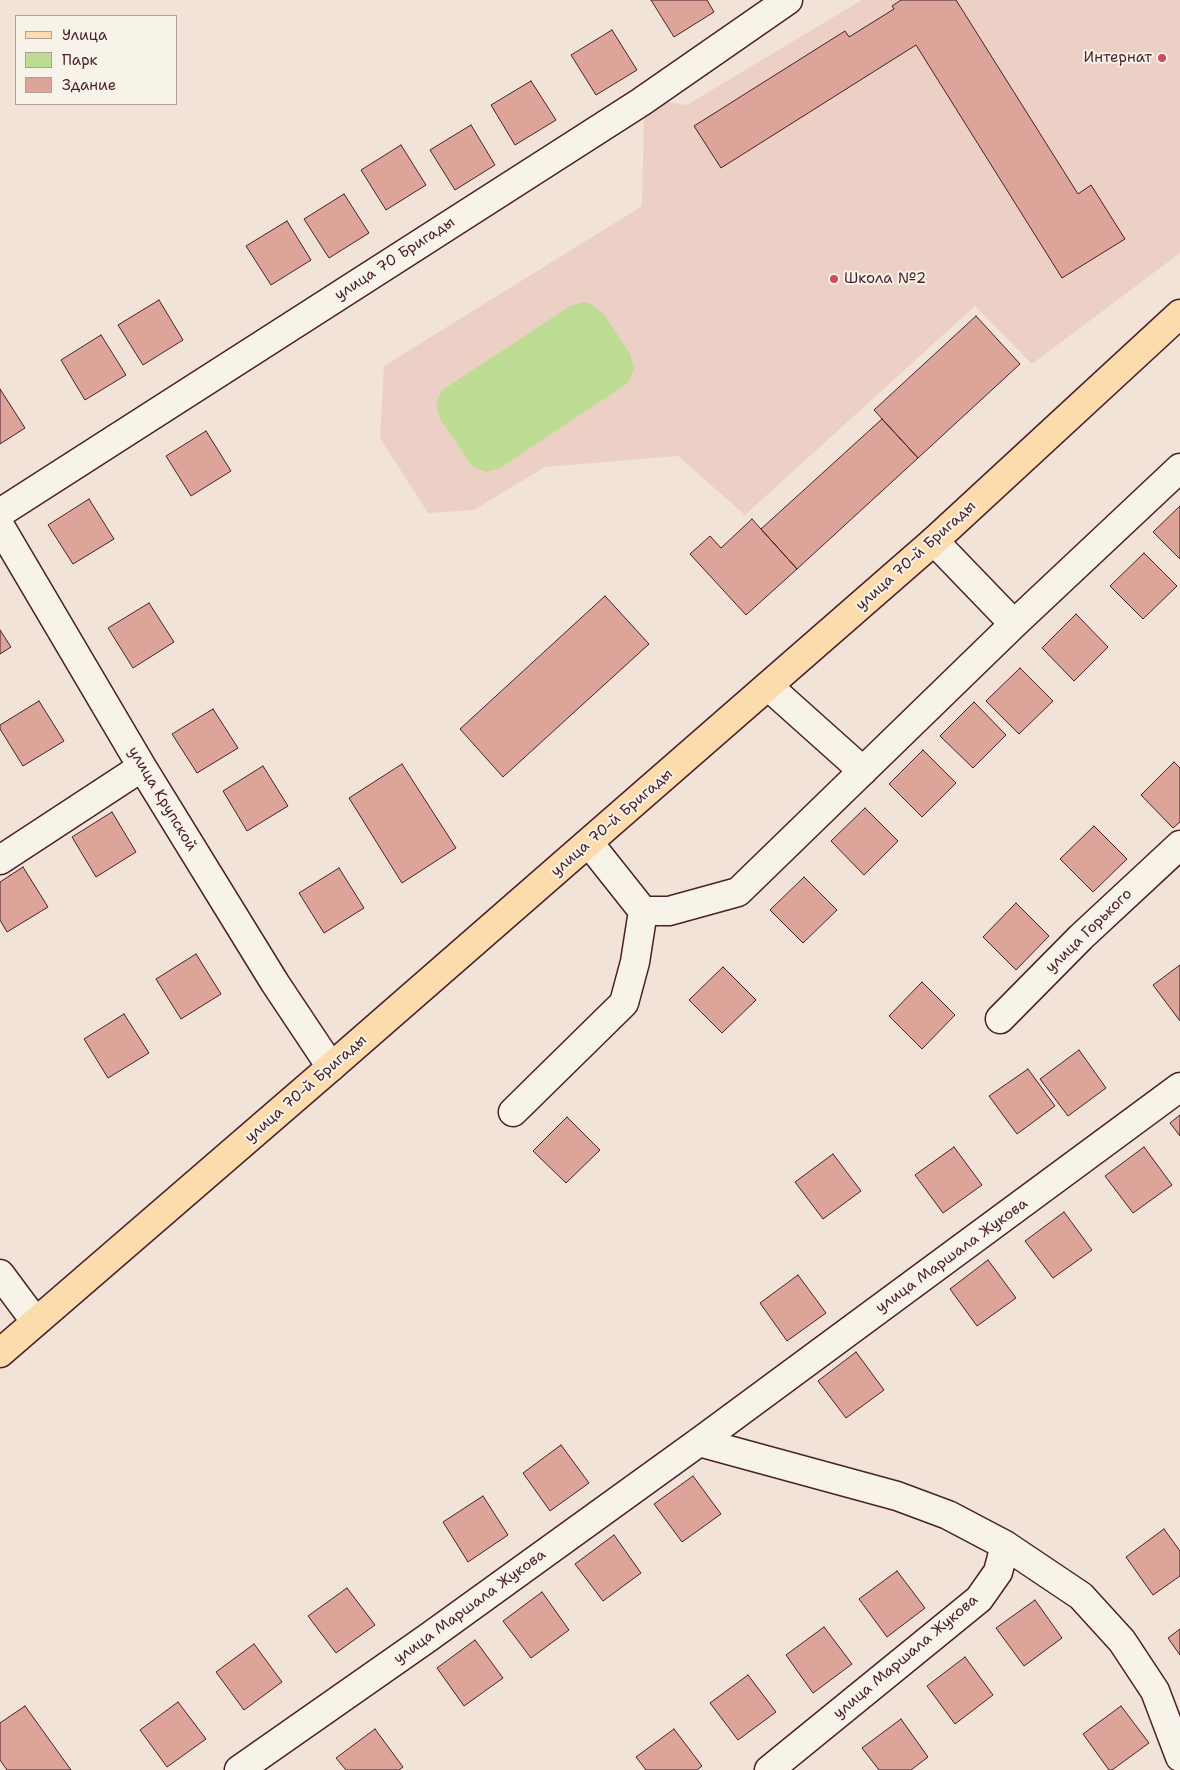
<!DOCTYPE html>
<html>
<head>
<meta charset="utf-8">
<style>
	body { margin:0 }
	#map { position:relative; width:1180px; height:1770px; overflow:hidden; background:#f2e3d8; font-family:"Shantell Sans",sans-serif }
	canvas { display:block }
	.legend { position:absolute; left:15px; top:15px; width:162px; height:90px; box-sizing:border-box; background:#f7f3e8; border:1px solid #b29e9c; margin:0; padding:6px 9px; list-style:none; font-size:15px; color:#4a1f2b }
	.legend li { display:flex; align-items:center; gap:10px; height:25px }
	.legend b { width:25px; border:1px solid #b29e9c }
</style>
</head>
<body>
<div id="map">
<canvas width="1180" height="1770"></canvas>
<ul class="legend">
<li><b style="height:6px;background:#fcdcac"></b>Улица</li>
<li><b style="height:14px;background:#bedc94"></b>Парк</li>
<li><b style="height:14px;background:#dda49a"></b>Здание</li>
</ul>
</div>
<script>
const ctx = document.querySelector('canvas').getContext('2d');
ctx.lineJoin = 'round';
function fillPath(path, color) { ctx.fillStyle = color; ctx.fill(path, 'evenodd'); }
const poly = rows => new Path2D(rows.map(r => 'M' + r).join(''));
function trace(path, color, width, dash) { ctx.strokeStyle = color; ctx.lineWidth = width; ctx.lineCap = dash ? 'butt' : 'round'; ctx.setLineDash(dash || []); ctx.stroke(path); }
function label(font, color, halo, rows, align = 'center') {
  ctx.font = font + ' "Shantell Sans",sans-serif'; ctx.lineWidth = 4; ctx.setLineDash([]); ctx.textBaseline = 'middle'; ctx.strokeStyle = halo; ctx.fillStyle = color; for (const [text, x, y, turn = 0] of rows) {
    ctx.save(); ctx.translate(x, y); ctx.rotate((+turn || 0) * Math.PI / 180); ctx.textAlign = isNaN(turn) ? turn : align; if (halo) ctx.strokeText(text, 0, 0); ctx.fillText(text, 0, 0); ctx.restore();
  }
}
fillPath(poly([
	[862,0,1180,0,1180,253,1032,364,975,306,745,515,678,456,545,467,474,510,428,513,380,438,384,366,642,206,644,116,667,102,687,105]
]), '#ecd0c5');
fillPath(poly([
	[584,302,591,304,603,313,630,354,634,369,628,383,500,468,486,472,472,466,440,419,436,405,441,391,570,306]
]), '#bedc94');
const building = poly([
	[651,0,707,0,714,12,674,37,651,0],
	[901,0,956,0,1078,194,1091,185,1125,239,1062,278,916,45,721,168,694,126,845,31,849,37,894,9,892,6,901,0],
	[612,30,637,70,596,95,571,55,612,30],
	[531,81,556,120,515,145,491,105,531,81],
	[471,125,495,165,455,190,430,150,471,125],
	[401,145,426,185,386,210,361,170,401,145],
	[344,194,369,233,329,258,304,219,344,194],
	[287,221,311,260,271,285,246,246,287,221],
	[159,300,183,340,143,365,118,325,159,300],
	[976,316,1020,364,918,458,874,410,976,316],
	[101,335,126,375,85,400,61,360,101,335],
	[0,389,25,428,0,444,0,389],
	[882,419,918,458,797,569,761,529,882,419],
	[206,431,231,471,191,496,166,456,206,431],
	[89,499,114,539,73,564,48,525,89,499],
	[1180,506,1180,559,1153,532,1180,506],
	[752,519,797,569,746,615,690,554,710,536,721,548,752,519],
	[1144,553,1177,586,1143,619,1110,586,1144,553],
	[605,596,649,644,503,777,460,729,605,596],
	[149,603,174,642,133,668,108,628,149,603],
	[1076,614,1108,647,1074,681,1042,648,1076,614],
	[0,630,11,647,0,654,0,630],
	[1020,668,1053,701,1019,734,986,701,1020,668],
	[39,701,64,741,23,766,0,729,0,725,39,701],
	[974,702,1006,735,973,768,940,736,974,702],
	[213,709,238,748,197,773,172,734,213,709],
	[923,750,956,783,922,817,889,784,923,750],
	[1174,762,1180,768,1180,822,1173,828,1141,795,1174,762],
	[402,764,456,848,402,883,349,798,402,764],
	[263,766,288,806,247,831,223,791,263,766],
	[865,808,898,841,864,875,831,841,865,808],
	[112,812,136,852,96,877,72,837,112,812],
	[1094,826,1127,859,1093,892,1060,859,1094,826],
	[23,867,48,907,7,932,0,920,0,882,23,867],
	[339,868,364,908,324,933,299,893,339,868],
	[804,877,837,910,803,943,770,910,804,877],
	[1016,903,1049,936,1016,970,983,937,1016,903],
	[196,954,221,994,181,1019,156,979,196,954],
	[1180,965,1180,1021,1153,985,1180,965],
	[723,967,756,1000,722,1033,689,1000,723,967],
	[922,982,955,1015,922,1049,889,1016,922,982],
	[124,1014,149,1053,108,1078,84,1039,124,1014],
	[1079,1050,1106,1088,1068,1116,1040,1079,1079,1050],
	[1028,1069,1055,1106,1017,1134,989,1096,1028,1069],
	[1180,1115,1180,1136,1170,1123,1180,1115],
	[567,1117,600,1150,566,1183,533,1151,567,1117],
	[954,1147,982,1185,943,1213,915,1175,954,1147],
	[1144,1147,1172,1185,1133,1213,1105,1176,1144,1147],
	[833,1154,861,1191,823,1219,795,1182,833,1154],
	[1064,1212,1092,1250,1053,1278,1025,1241,1064,1212],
	[988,1260,1016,1298,977,1326,950,1289,988,1260],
	[798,1275,826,1313,787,1341,760,1303,798,1275],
	[856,1352,884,1390,846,1418,818,1381,856,1352],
	[561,1445,589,1483,550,1511,523,1473,561,1445],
	[693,1476,721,1514,682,1542,654,1504,693,1476],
	[483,1496,508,1535,468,1562,443,1522,483,1496],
	[1164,1529,1180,1551,1180,1576,1153,1595,1126,1557,1164,1529],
	[614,1535,641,1573,603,1601,575,1564,614,1535],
	[897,1571,925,1608,887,1637,859,1599,897,1571],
	[347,1588,375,1625,336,1653,308,1616,347,1588],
	[542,1592,569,1630,531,1658,503,1621,542,1592],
	[1035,1600,1062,1638,1024,1666,996,1628,1035,1600],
	[824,1627,852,1664,813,1693,786,1655,824,1627],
	[1180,1629,1180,1655,1168,1638,1180,1629],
	[475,1640,503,1678,464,1706,437,1668,475,1640],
	[254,1644,282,1682,244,1710,216,1672,254,1644],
	[965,1657,993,1695,955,1724,927,1686,965,1657],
	[748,1675,776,1712,738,1740,710,1703,748,1675],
	[178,1702,206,1739,167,1767,140,1730,178,1702],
	[25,1706,71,1770,7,1770,0,1760,0,1723,25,1706],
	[1121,1706,1149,1743,1112,1770,1109,1770,1083,1734,1121,1706],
	[901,1719,928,1757,911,1770,879,1770,862,1748,901,1719],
	[375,1729,403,1767,399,1770,346,1770,336,1758,375,1729],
	[674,1729,702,1766,697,1770,646,1770,636,1757,674,1729]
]);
fillPath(building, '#dda49a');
trace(building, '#4a1f2b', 1);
const minor = poly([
	[0,513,641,102,788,0],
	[0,526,142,767,275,983,331,1067],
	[934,541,1014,624],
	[768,686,863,771],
	[589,843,643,911],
	[0,860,142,767],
	[1000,1019,1081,937,1180,845],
	[513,1112,624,1003,635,962,643,911,669,911,738,892,1014,624,1180,468],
	[0,1274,35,1321],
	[699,1442,897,1496,948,1515,1005,1545,1081,1596,1122,1641,1155,1691,1180,1757],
	[239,1770,429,1637,699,1442,1180,1087],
	[769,1770,979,1599,998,1572,1005,1545]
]);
const major = poly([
	[0,1353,331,1067,934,541,1180,314]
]);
trace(minor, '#4a1f2b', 31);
trace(major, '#4a1f2b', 31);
trace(minor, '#f7f3e8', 28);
trace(major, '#fcdcac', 28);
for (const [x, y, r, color] of [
	[1162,58,5,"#d1495b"],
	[834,279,5,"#d1495b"]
]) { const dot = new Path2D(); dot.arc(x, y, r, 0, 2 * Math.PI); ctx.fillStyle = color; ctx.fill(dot); trace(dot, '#f7f3e8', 2); }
label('15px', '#4a1f2b', '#f7f3e8', [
	["Интернат",1152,58],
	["Школа №2",844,279,"left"]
], 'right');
label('15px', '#4a1f2b', '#f7f3e8', [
	["улица 70 Бригады",395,259,-33],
	["улица 70-й Бригады",916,556,-42],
	["улица Крупской",162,799,59],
	["улица 70-й Бригады",612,823,-41],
	["улица Горького",1089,931,-44],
	["улица 70-й Бригады",306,1089,-41],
	["улица Маршала Жукова",952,1256,-36],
	["улица Маршала Жукова",470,1607,-36],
	["улица Маршала Жукова",906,1657,-40]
]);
</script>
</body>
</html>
